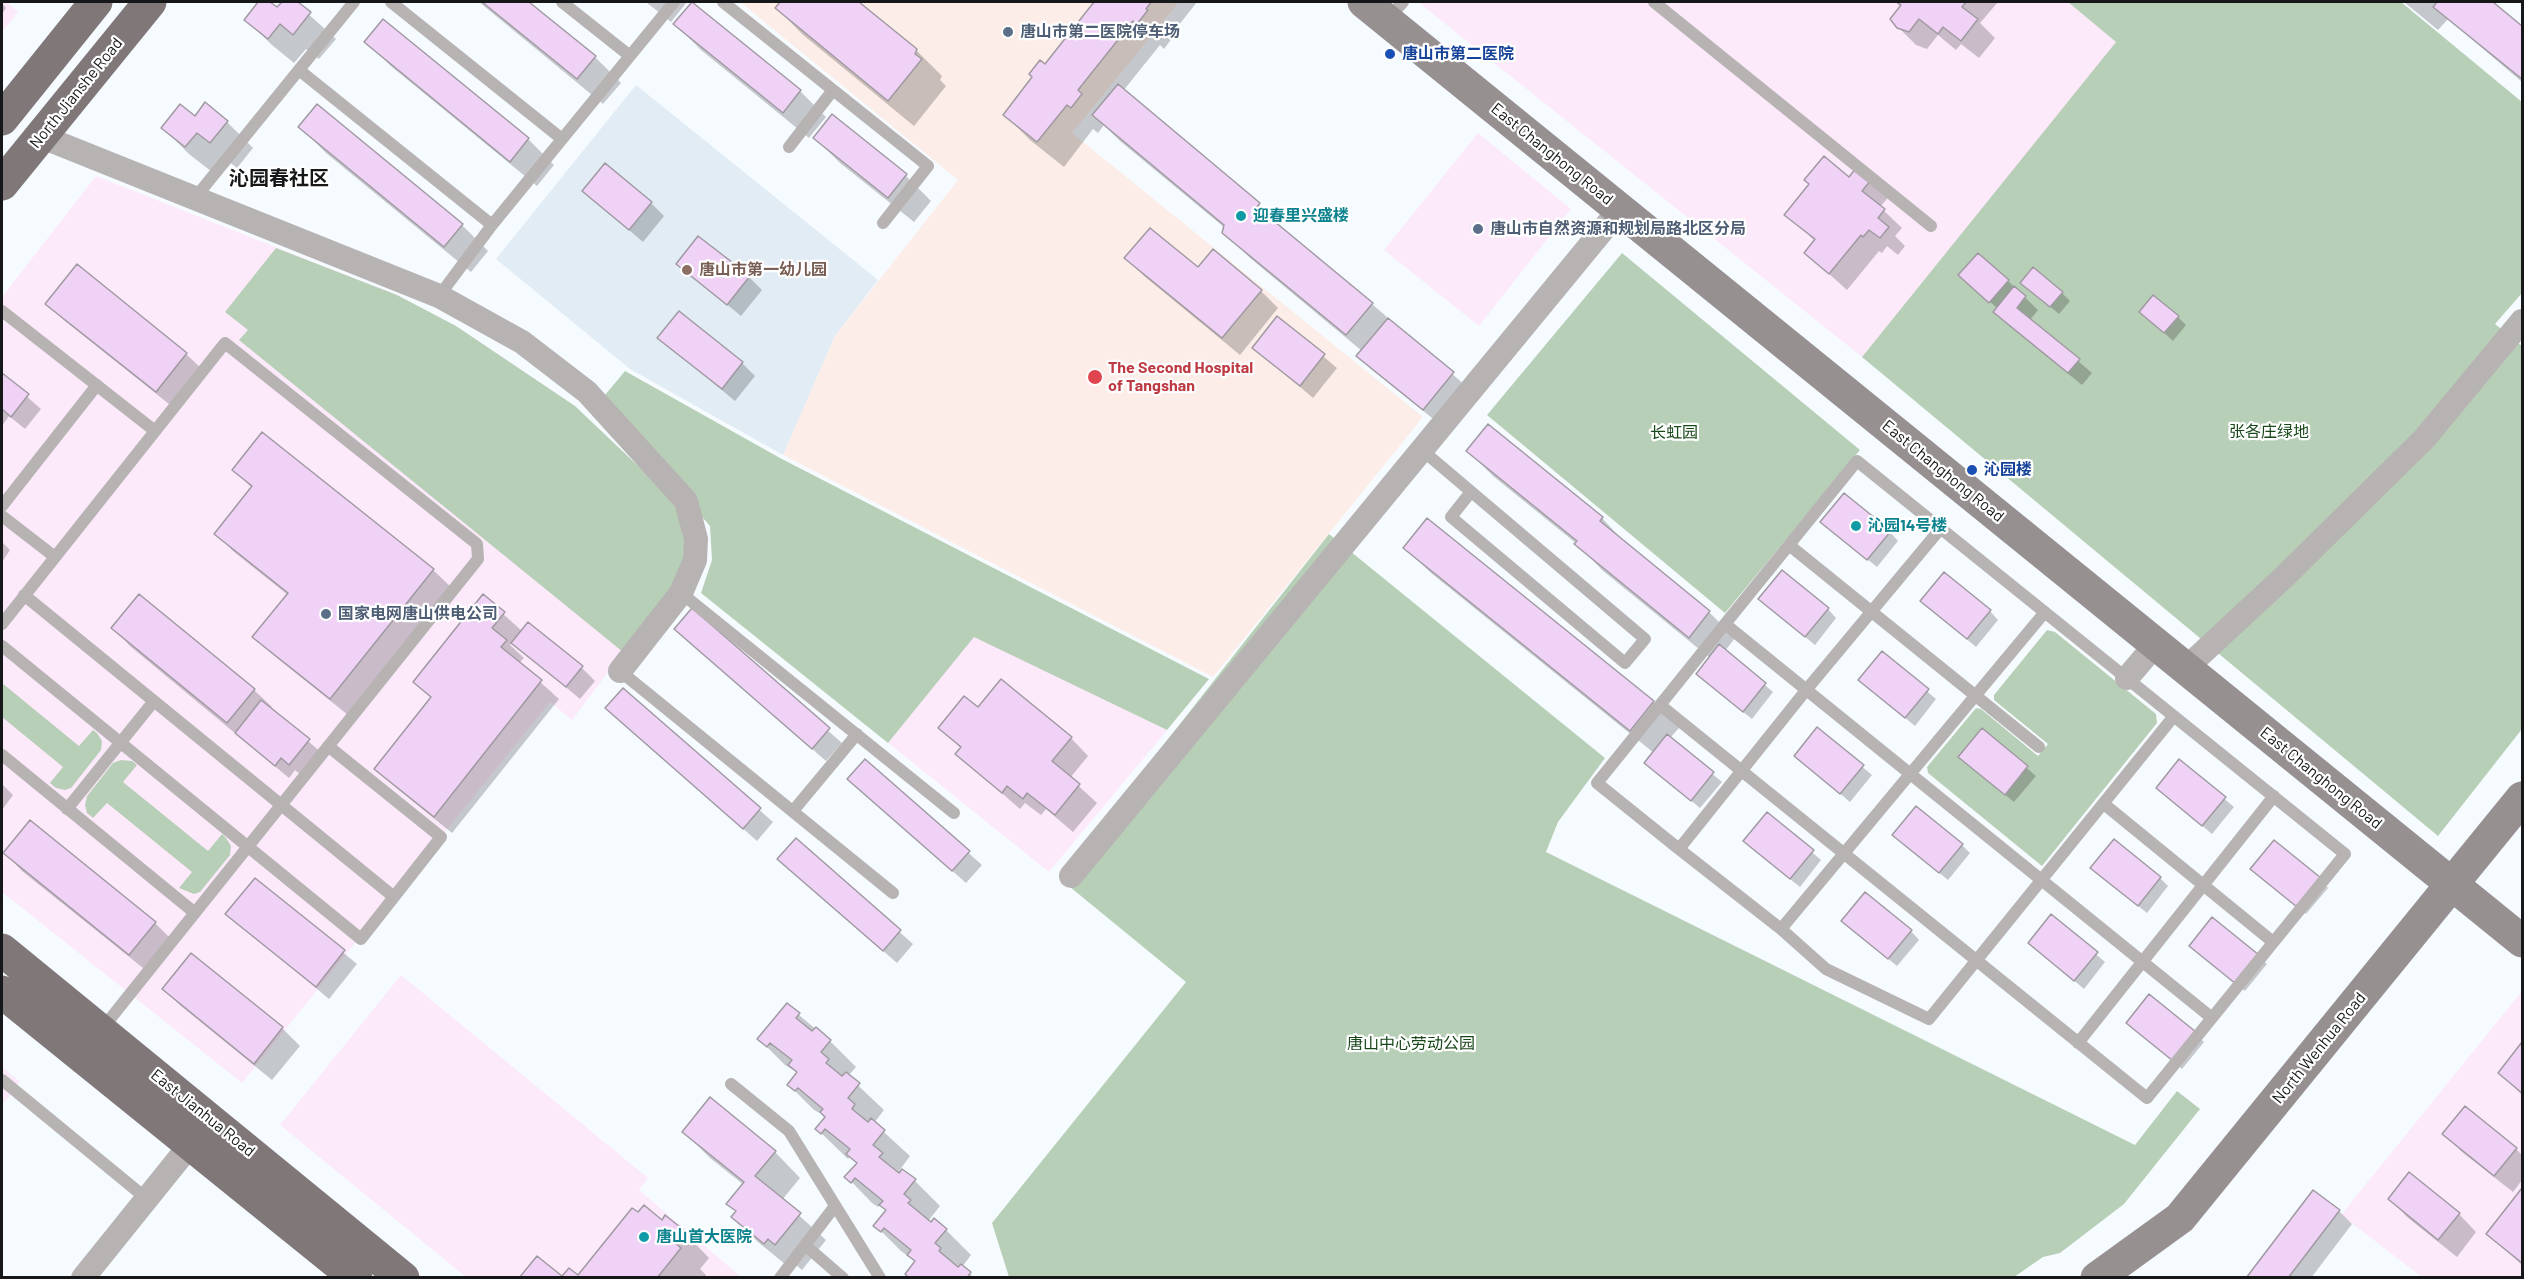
<!DOCTYPE html>
<html>
<head>
<meta charset="utf-8">
<style>
	body { margin:0 }
	#map { position:relative; width:2524px; height:1279px; overflow:hidden; background:#f6fbff; font-family:Barlow,sans-serif }
	canvas { display:block }
	.frame { position:absolute; inset:0; border:3px solid #151719; pointer-events:none }
</style>
</head>
<body>
<div id="map">
<canvas width="2524" height="1279"></canvas>
<div class="frame"></div>
</div>
<script>
const ctx = document.querySelector('canvas').getContext('2d');
ctx.lineJoin = 'round';
function fillPath(path, color) { ctx.fillStyle = color; ctx.fill(path, 'evenodd'); }
const poly = rows => new Path2D(rows.map(r => 'M' + r).join(''));
function trace(path, color, width, dash) { ctx.strokeStyle = color; ctx.lineWidth = width; ctx.lineCap = dash ? 'butt' : 'round'; ctx.setLineDash(dash || []); ctx.stroke(path); }
function label(font, color, halo, rows, align = 'center') {
  ctx.font = font + ' Barlow,"Noto Sans SC",sans-serif'; ctx.lineWidth = 4.5; ctx.setLineDash([]); ctx.textBaseline = 'middle'; ctx.strokeStyle = halo; ctx.fillStyle = color; for (const [text, x, y, turn = 0] of rows) {
    ctx.save(); ctx.translate(x, y); ctx.rotate((+turn || 0) * Math.PI / 180); ctx.textAlign = isNaN(turn) ? turn : align; if (halo) ctx.strokeText(text, 0, 0); ctx.fillText(text, 0, 0); ctx.restore();
  }
}
fillPath(poly([
	[2,2,7,2,18,12,2,32],
	[1418,2,2068,2,2117,42,1862,357],
	[1478,133,1571,209,1479,326,1384,250],
	[96,176,397,295,456,326,575,406,623,652,572,720,550,702,242,1083,2,892,2,297],
	[974,636,1167,730,1049,872,888,743],
	[401,975,648,1178,639,1190,741,1277,466,1277,280,1125],
	[2522,991,2522,1277,2422,1277,2341,1215],
	[2,1067,20,1082,2,1105]
]), '#fceafb');
fillPath(poly([
	[636,85,878,280,835,336,783,455,630,369,496,259]
]), '#e1ecf5');
fillPath(poly([
	[740,2,1179,2,1072,133,1423,417,1213,677,783,455,835,336,958,180]
]), '#fcede8');
fillPath(poly([
	[2068,2,2401,2,2522,102,2522,293,2495,324,2522,346,2522,729,2438,836,1862,357,2116,42],
	[276,248,397,295,456,326,575,406,675,501,691,536,679,576,623,652,239,340,248,330,225,312],
	[1622,253,1860,450,1725,613,1487,415],
	[625,371,780,458,1209,679,1167,730,974,637,888,743,701,593,712,560,710,526,600,401],
	[1329,534,1605,758,1558,822,1546,852,2135,1145,2177,1091,2200,1109,2124,1204,2060,1253,2043,1257,2014,1277,1009,1277,992,1223,1186,982,1059,878],
	[2047,630,2055,632,2156,714,2157,723,2042,866,1928,773,1927,767,1976,708,1981,709,2038,756,2048,744,1994,700,1994,695],
	[2,683,79,746,93,730,97,733,102,741,101,750,71,788,65,790,56,788,50,783,63,767,2,717],
	[121,760,132,761,137,765,123,782,208,851,222,834,226,838,231,846,230,855,200,892,194,894,179,888,192,872,107,803,93,818,87,813,85,805,87,796,113,763]
]), '#b8cfb7');
fillPath(poly([
	[260,2,268,2,278,9,284,2,295,2,336,39,319,59,306,49,294,63,272,45,246,20],
	[479,2,527,2,595,57,621,83,603,104],
	[646,2,687,2,671,22],
	[782,2,857,2,916,50,942,76,940,80,946,86,914,126,802,34,777,8],
	[1096,2,1197,2,1171,35,1173,37,1164,49,1160,45,1123,91,1259,204,1285,230,1284,231,1372,304,1466,386,1437,422,1371,369,1358,356,1362,351,1250,258,1224,232,1225,228,1120,141,1104,125,1098,133,1093,129,1064,167,1030,140,1005,115],
	[1895,2,1998,2,1980,23,1995,38,1979,58,1961,44,1956,50,1938,35,1927,49,1916,45,1898,27,1901,7],
	[2404,2,2491,2,2522,27,2522,82,2448,19,2438,30],
	[2,3,6,8,2,14],
	[692,3,800,91,826,117,809,138,701,50,675,24],
	[384,21,528,139,554,165,537,186,392,67,366,42],
	[318,106,462,225,488,251,471,272,326,153,300,127],
	[195,118,227,122,253,148,237,168,223,157,212,172,189,154,163,128],
	[815,138,906,176,931,201,914,222,840,163],
	[1860,165,1892,193,1880,207,1902,228,1895,236,1905,246,1898,255,1887,246,1882,253,1879,251,1847,290,1806,253,1815,241,1786,214,1849,179],
	[584,191,651,203,664,216,643,242],
	[1126,258,1198,269,1261,291,1278,308,1240,355,1144,276],
	[678,264,749,277,762,290,741,316],
	[2008,281,2038,310,2030,320,2092,373,2082,385,2008,325,1995,312,1998,309,1969,283],
	[2031,291,2062,293,2070,301,2059,314],
	[47,304,186,354,204,371,174,408,65,321],
	[2141,312,2178,317,2186,325,2173,341],
	[1278,318,1337,368,1313,398,1254,348],
	[659,338,742,363,755,376,735,401],
	[2,375,41,409,25,429,9,416,2,426],
	[1468,451,1602,518,1627,545,1709,612,1735,638,1725,651,1773,692,1752,719,1706,682,1710,658,1602,570,1577,544,1493,476],
	[234,470,433,570,451,587,348,715,272,654,254,637,288,595,233,551,216,533,252,488],
	[1831,530,1890,532,1898,541,1877,567],
	[2,542,10,550,2,562],
	[1405,548,1653,702,1679,728,1670,738,1722,782,1700,808,1646,763,1654,753,1431,573],
	[483,596,522,631,582,668,595,681,580,699,512,642,510,645,524,658,519,663,559,699,452,833,394,786,376,769,432,699,415,682],
	[1769,607,1828,609,1836,618,1815,645],
	[1931,609,1990,611,1998,620,1976,647],
	[692,610,842,743,826,761,689,642],
	[113,628,254,690,272,707,270,709,322,753,303,777,295,770,289,778,130,646],
	[1882,653,1936,699,1915,726,1869,688],
	[623,690,773,822,757,841,607,708],
	[978,709,1071,738,1088,756,1070,778,1097,803,1073,832,1046,809,1041,815,1025,803,1020,809,957,754,962,749,940,728],
	[1817,729,1872,775,1850,802,1796,756],
	[1982,730,2036,776,2014,802,1968,765],
	[865,761,982,865,966,883,849,779],
	[2179,761,2234,807,2212,834,2158,788],
	[2,784,13,795,2,810],
	[1767,814,1821,860,1800,887,1754,850],
	[30,822,155,923,173,941,148,972,22,871,5,853],
	[796,840,913,944,897,963,793,872],
	[1903,843,1962,845,1970,853,1948,880],
	[2101,876,2160,878,2168,886,2147,913],
	[2261,877,2320,879,2328,888,2306,914],
	[255,880,357,964,329,999,228,914],
	[2051,916,2105,962,2084,989,2030,943],
	[1852,929,1911,931,1919,940,1897,966],
	[2199,954,2258,956,2267,964,2245,991],
	[191,955,282,1028,300,1046,272,1080,181,1006,164,989],
	[787,1005,830,1041,856,1067,848,1076,884,1110,874,1123,910,1156,899,1171,901,1173,903,1171,915,1181,940,1206,929,1220,946,1230,971,1255,962,1267,974,1278,911,1278,916,1262,901,1251,875,1225,887,1211,881,1204,878,1207,872,1203,847,1177,858,1164,850,1156,848,1159,817,1129,827,1117,814,1110,789,1085,798,1073,785,1065,759,1039],
	[2128,1023,2195,1034,2204,1042,2182,1069],
	[2522,1045,2522,1095,2500,1073],
	[684,1132,775,1152,800,1178,782,1200,826,1240,802,1270,795,1264,791,1269,758,1242,733,1217,737,1212,728,1204,744,1185,710,1158],
	[2444,1134,2516,1149,2522,1155,2522,1180,2513,1192,2462,1152],
	[2409,1175,2459,1214,2476,1232,2457,1257,2407,1217,2390,1199],
	[2522,1190,2522,1265,2488,1234],
	[2339,1211,2352,1224,2311,1278,2248,1278],
	[662,1222,684,1232,709,1258,700,1269,706,1275,704,1278,563,1278,578,1277]
]), '#0003');
const building = poly([
	[258,2,270,2,277,7,282,2,298,2,311,12,293,35,280,24,268,39,244,20,258,2],
	[482,2,529,2,596,56,577,79,482,2],
	[692,2,801,90,783,113,673,24,692,2],
	[780,2,859,2,917,49,915,54,922,59,888,101,775,8,780,2],
	[1094,2,1151,2,1146,9,1148,10,1137,24,1133,21,1078,90,1082,94,1071,108,1067,105,1037,142,1003,115,1032,77,1029,74,1040,60,1045,64,1094,2],
	[1897,2,1966,2,1962,7,1978,19,1961,41,1943,27,1938,34,1919,19,1909,32,1897,28,1890,19,1901,5,1897,2],
	[2437,2,2493,2,2522,26,2522,79,2433,7,2437,2],
	[383,19,529,138,510,162,364,42,383,19],
	[1118,84,1260,203,1257,207,1373,303,1346,335,1222,233,1224,225,1092,115,1118,84],
	[205,102,228,121,210,143,197,133,185,147,161,128,180,104,195,116,205,102],
	[317,104,463,224,444,247,298,127,317,104],
	[832,114,907,174,888,198,813,138,832,114],
	[1824,156,1849,177,1860,163,1875,175,1862,191,1885,209,1878,218,1889,227,1880,238,1869,230,1863,237,1861,235,1829,274,1804,253,1815,239,1784,215,1809,184,1804,180,1824,156],
	[605,163,652,202,629,230,582,191,605,163],
	[1150,228,1198,267,1213,249,1262,290,1222,338,1124,258,1150,228],
	[698,236,750,276,727,305,676,264,698,236],
	[1978,253,2009,280,1989,303,1958,275,1978,253],
	[77,264,187,353,156,392,45,304,77,264],
	[2033,267,2063,292,2050,307,2020,283,2033,267],
	[2014,286,2026,296,2017,308,2080,359,2068,373,1993,312,2014,286],
	[2153,295,2179,316,2164,333,2139,312,2153,295],
	[679,311,743,362,722,389,657,338,679,311],
	[1277,316,1325,354,1300,386,1252,348,1277,316],
	[1388,318,1454,372,1423,410,1356,356,1388,318],
	[2,373,29,394,11,417,2,409,2,373],
	[1488,424,1603,517,1600,521,1710,611,1689,638,1574,544,1577,541,1466,451,1488,424],
	[262,432,434,569,330,699,252,637,288,593,214,534,252,486,232,470,262,432],
	[1844,493,1891,531,1867,560,1820,522,1844,493],
	[1427,518,1654,701,1630,731,1403,548,1427,518],
	[1782,570,1829,608,1805,637,1758,599,1782,570],
	[1944,572,1991,610,1967,639,1920,601,1944,572],
	[139,594,255,689,227,723,111,628,139,594],
	[483,594,505,612,492,628,507,640,501,647,542,680,434,817,374,769,431,697,413,682,483,594],
	[692,608,830,728,812,749,674,629,692,608],
	[528,622,583,666,566,687,511,643,528,622],
	[1719,644,1766,683,1743,712,1696,674,1719,644],
	[1882,651,1929,689,1905,718,1858,680,1882,651],
	[1001,679,1072,737,1052,761,1080,784,1055,815,1027,793,1023,799,1007,786,1002,793,955,754,961,747,938,728,964,696,978,707,1001,679],
	[623,688,761,808,743,829,605,708,623,688],
	[261,700,310,739,289,765,281,758,275,766,235,733,261,700],
	[1817,727,1864,765,1840,794,1794,756,1817,727],
	[1982,728,2028,766,2005,795,1958,757,1982,728],
	[1667,734,1714,772,1691,801,1644,763,1667,734],
	[865,759,970,851,952,871,847,779,865,759],
	[2179,759,2226,797,2202,826,2156,788,2179,759],
	[1916,806,1963,844,1939,873,1892,835,1916,806],
	[1767,812,1814,850,1790,879,1743,841,1767,812],
	[30,820,156,922,129,955,3,853,30,820],
	[796,838,901,930,883,951,777,859,796,838],
	[2114,839,2161,877,2138,906,2090,868,2114,839],
	[2274,840,2321,878,2297,907,2250,869,2274,840],
	[255,878,345,950,316,987,225,914,255,878],
	[1865,892,1912,930,1888,959,1841,921,1865,892],
	[2051,914,2098,952,2074,981,2028,943,2051,914],
	[2212,917,2259,955,2236,984,2189,946,2212,917],
	[191,953,283,1027,254,1064,162,989,191,953],
	[2149,994,2196,1032,2173,1061,2126,1023,2149,994],
	[787,1003,800,1013,796,1018,812,1031,816,1027,831,1040,821,1052,829,1059,826,1063,842,1076,846,1072,860,1083,848,1098,855,1104,852,1109,868,1122,871,1118,885,1130,873,1145,883,1153,879,1157,899,1173,902,1169,916,1179,904,1194,911,1200,908,1203,931,1222,934,1218,947,1229,935,1243,941,1248,939,1251,958,1267,961,1264,971,1272,967,1278,909,1278,905,1274,915,1261,907,1255,911,1250,884,1228,881,1232,873,1226,886,1210,879,1205,883,1201,855,1178,851,1183,844,1177,857,1163,846,1154,850,1149,825,1129,821,1134,815,1129,825,1117,820,1112,823,1109,798,1088,795,1091,787,1085,797,1072,788,1065,792,1060,770,1043,767,1047,757,1039,787,1003],
	[2522,1042,2522,1093,2498,1073,2522,1042],
	[710,1097,776,1151,755,1176,801,1213,775,1245,768,1239,764,1244,731,1217,736,1211,726,1204,744,1182,682,1132,710,1097],
	[2465,1106,2517,1148,2494,1176,2442,1134,2465,1106],
	[2409,1172,2460,1213,2438,1240,2388,1199,2409,1172],
	[2522,1188,2522,1263,2486,1234,2522,1188],
	[2313,1190,2340,1210,2288,1278,2246,1278,2313,1190],
	[644,1205,662,1220,665,1215,685,1231,675,1243,681,1248,657,1278,519,1278,537,1256,562,1276,569,1268,578,1275,632,1208,638,1212,644,1205]
]);
fillPath(building, '#f1d2f7');
trace(building, '#9f9aa1', 1.5);
trace(poly([
	[391,2,562,139],
	[562,2,630,56],
	[723,2,928,166,883,223],
	[1654,2,1931,226],
	[1388,19,1403,2],
	[299,70,492,225],
	[789,147,833,90],
	[195,198,354,2],
	[439,296,492,225,674,2],
	[2,311,155,431],
	[1422,450,1645,639,1625,663,1451,517,1470,493],
	[2,506,97,385],
	[2,516,55,557],
	[1941,528,1807,689,1679,849,1781,929,1826,969,1929,1019,2174,716],
	[1789,545,2039,747],
	[681,593,954,813],
	[24,595,394,897],
	[2,624,225,343,477,544,478,559,102,1029],
	[1725,624,2212,1018],
	[2,646,361,939,441,837,328,746],
	[620,671,893,893],
	[1660,705,2147,1098,2345,854,1857,461,1725,624,1660,705,1597,783,1679,849],
	[2,755,195,913],
	[2104,804,2273,942],
	[67,809,154,701],
	[793,811,857,734],
	[1781,929,2045,612],
	[2078,1043,2274,796],
	[2,1080,147,1199],
	[731,1084,789,1131,880,1278],
	[806,1246,843,1278],
	[780,1278,835,1206]
]), '#b7b3b3', 12);
trace(poly([
	[40,136,439,296,522,342,587,392,686,501,696,539,695,560,681,593,620,671],
	[2186,668,2284,577,2424,439,2522,321],
	[2127,678,2156,644],
	[1071,876,1620,209],
	[83,1278,190,1145]
]), '#b7b3b3', 24);
trace(poly([
	[1364,2,2522,941],
	[2097,1278,2180,1218,2522,798]
]), '#979091', 33);
trace(poly([
	[2,119,96,2],
	[2,184,150,2],
	[2,950,403,1278],
	[2,992,356,1278]
]), '#7f7778', 33);
for (const [x, y, r, color] of [
	[1008,32,6,"#5c6f8a"],
	[1390,54,6,"#1a4fb4"],
	[1241,216,6,"#0f9aa8"],
	[1478,229,6,"#5c6f8a"],
	[687,270,6,"#8d6e63"],
	[1095,377,8,"#e0444e"],
	[1972,470,6,"#1a4fb4"],
	[1856,526,6,"#0f9aa8"],
	[326,614,6,"#5c6f8a"],
	[644,1237,6,"#0f9aa8"]
]) { const dot = new Path2D(); dot.arc(x, y, r, 0, 2 * Math.PI); ctx.fillStyle = color; ctx.fill(dot); trace(dot, '#fff', 2); }
label('bold 16px', '#4e5e75', '#fff', [
	["唐山市第二医院停车场",1020,32],
	["唐山市自然资源和规划局路北区分局",1490,229],
	["国家电网唐山供电公司",338,614]
], 'left');
label('bold 16px', '#164399', '#fff', [
	["唐山市第二医院",1402,54],
	["沁园楼",1984,470]
], 'left');
label('16px', '#151719', '#fff', [
	["North Jianshe Road",76,93,-51],
	["East Changhong Road",1552,154,39],
	["East Changhong Road",1943,471,39],
	["East Changhong Road",2321,778,39],
	["North Wenhua Road",2319,1048,-51],
	["East Jianhua Road",203,1113,39]
]);
label('bold 16px', '#0d838f', '#fff', [
	["迎春里兴盛楼",1253,216],
	["沁园14号楼",1868,526],
	["唐山首大医院",656,1237]
], 'left');
label('bold 16px', '#785e54', '#fff', [
	["唐山市第一幼儿园",699,270]
], 'left');
label('bold 16px', '#be3a42', '#fff', [
	["The Second Hospital",1108,368],
	["of Tangshan",1108,386]
], 'left');
label('16px', '#18471a', '#fff', [
	["张各庄绿地",2269,432],
	["长虹园",1674,433],
	["唐山中心劳动公园",1411,1044]
]);
label('bold 20px', '#151719', '#fff', [
	["沁园春社区",279,178]
]);
</script>
</body>
</html>
